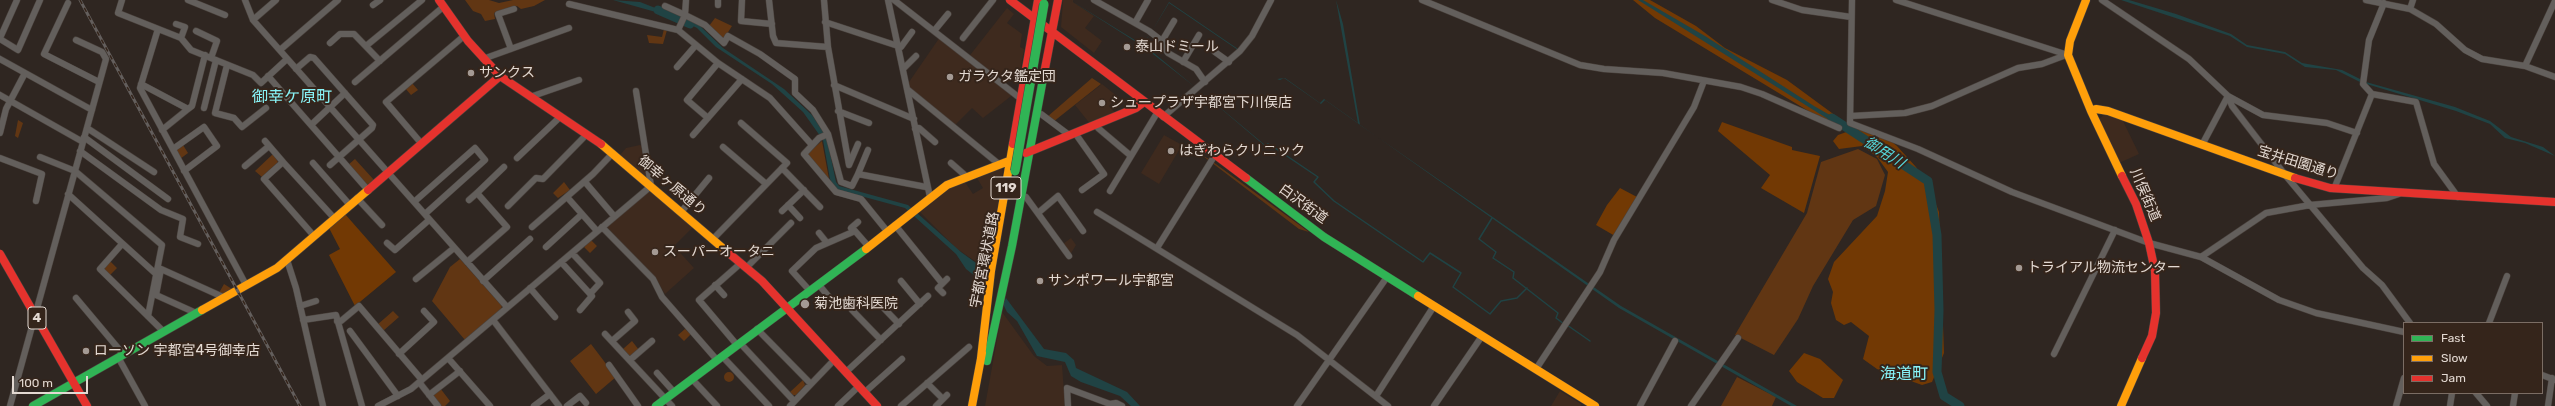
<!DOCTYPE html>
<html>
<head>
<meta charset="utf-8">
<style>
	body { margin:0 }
	#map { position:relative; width:2555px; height:406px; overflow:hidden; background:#2f2621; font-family:Rubik,sans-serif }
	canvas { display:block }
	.legend { position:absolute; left:2403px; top:322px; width:140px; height:72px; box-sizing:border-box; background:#35251b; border:1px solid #7b6d64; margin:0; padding:5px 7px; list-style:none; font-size:12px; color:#e3d9d2 }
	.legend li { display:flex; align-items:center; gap:8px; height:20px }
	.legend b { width:20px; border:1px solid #7b6d64 }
	.scale { position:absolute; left:12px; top:376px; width:76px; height:18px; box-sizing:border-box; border:2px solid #e3d9d2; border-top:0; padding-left:5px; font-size:12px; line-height:14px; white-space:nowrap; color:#e3d9d2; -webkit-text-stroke:3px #35251b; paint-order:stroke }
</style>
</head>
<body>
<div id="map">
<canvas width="2555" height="406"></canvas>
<ul class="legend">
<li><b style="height:5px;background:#30b455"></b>Fast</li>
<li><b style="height:5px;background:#ff9f0a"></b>Slow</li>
<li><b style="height:5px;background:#e5322d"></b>Jam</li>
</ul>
<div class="scale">100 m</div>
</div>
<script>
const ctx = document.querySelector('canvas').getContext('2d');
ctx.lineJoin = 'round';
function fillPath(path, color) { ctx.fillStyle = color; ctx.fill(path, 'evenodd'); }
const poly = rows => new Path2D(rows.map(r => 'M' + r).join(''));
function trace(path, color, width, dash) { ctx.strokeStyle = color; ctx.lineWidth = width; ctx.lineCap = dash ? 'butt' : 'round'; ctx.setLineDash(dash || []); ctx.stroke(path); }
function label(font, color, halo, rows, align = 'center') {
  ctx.font = font + ' Rubik,"Noto Sans JP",sans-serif'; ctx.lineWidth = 4; ctx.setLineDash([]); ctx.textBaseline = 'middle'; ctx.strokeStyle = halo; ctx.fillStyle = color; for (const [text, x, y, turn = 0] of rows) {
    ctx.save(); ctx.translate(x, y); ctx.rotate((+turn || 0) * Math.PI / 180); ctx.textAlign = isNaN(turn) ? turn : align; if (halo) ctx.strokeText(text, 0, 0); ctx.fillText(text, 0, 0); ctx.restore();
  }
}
fillPath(poly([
	[1063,0,1073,0,1073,2,1094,16,1085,28,1102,41,1094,53,1061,27],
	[1007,8,1014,14,1007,23,1022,34,1020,47,1024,49,1019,78,1005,68,997,79,1015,93,983,118,972,108,955,125,909,87,909,82,940,37,967,59],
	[1102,84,1118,97,1109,106,1117,115,1091,125,1075,105],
	[2105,114,2122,119,2139,154,2119,163,2099,119],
	[1164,135,1182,145,1159,184,1141,173],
	[640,145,643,147,650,180,620,155,626,148],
	[1001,168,1003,171,988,270,956,248,919,211,946,189,965,182,973,194,983,188,977,178],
	[650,189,693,227,674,246,694,268,665,294,658,282,607,227],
	[1071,238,1076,245,1070,255,1063,244],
	[1002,312,1034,356,1047,366,1062,365,1065,406,985,406],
	[1560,391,1581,404,1581,406,1551,406]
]), '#3e2a1e');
fillPath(poly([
	[465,0,489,0,499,3,513,0,545,0,534,6,521,9,517,6,494,13,495,19,485,21,481,14,473,11],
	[715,18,732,26,723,40,709,26],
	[664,29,667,30,663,44,649,43,647,35,662,37],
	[1092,78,1101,84,1053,122,1047,117],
	[412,83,418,90,411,95,405,88],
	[18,120,23,123,18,138,15,136],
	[822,141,829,179,828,180,808,157,808,153],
	[183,145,188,153,180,159,176,150],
	[1858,149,1877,159,1885,175,1876,206,1853,220,1813,286,1798,319,1774,355,1735,335,1807,213,1821,162],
	[273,154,278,162,262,177,255,171],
	[1203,156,1209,159,1309,232,1299,229],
	[355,159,374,180,366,186,348,165],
	[564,182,570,190,558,198,553,193],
	[591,240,597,246,590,253,584,247],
	[460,259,502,306,500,311,465,340,432,301,450,267],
	[110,261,117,268,110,275,105,270,105,266],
	[224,284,232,289,223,295,219,293],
	[393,311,399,317,383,331,377,325],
	[685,329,691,334,684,341,678,335],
	[632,341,639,350,630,356,623,349],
	[591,344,616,377,596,394,570,361],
	'724 377a5 5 0 1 1 10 0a5 5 0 1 1-10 0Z',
	[1737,377,1776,397,1772,406,1721,406],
	[803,380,805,385,796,395,793,395,790,392],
	[440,388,450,401,445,406,441,406,431,395]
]), '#613613');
fillPath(poly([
	[1633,0,1650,0,1696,26,1725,48,1787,80,1836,116,1834,121,1831,124,1810,112,1655,18],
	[1722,122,1792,147,1792,150,1820,156,1804,213,1761,188,1770,175,1718,131],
	[1863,126,1877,130,1897,146,1916,167,1929,186,1939,212,1944,353,1932,382,1922,385,1877,369,1863,359,1869,336,1851,322,1844,325,1836,320,1831,303,1833,292,1828,279,1834,262,1877,216,1885,191,1888,172,1877,157,1862,146,1839,149,1833,141,1838,135],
	[1620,188,1637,197,1615,236,1596,225,1607,205],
	[345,214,396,272,355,306,329,255,340,249,329,228],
	[1804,353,1820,359,1843,380,1834,398,1823,398,1797,382,1789,371]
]), '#723904');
fillPath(poly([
	[613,0,640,2,699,25,723,48,784,89,812,115,823,132,827,139,836,182,839,186,908,205,961,252,987,271,985,284,966,269,956,254,905,208,835,189,830,179,823,140,803,112,772,84,716,47,697,28,677,18],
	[1070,0,1138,42,1143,45,1149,35,1144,45,1195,87,1144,47],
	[1336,0,1343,24,1360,125,1621,306,1797,406,1791,406,1619,308,1325,100,1321,104,1284,78,1280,80,1277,79,1240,56,1277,79,1285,78,1320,103,1324,99,1358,123],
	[1638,0,1643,0,1705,36,1814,106,1844,123,1839,126],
	[2121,0,2129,0,2176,14,2231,34,2247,45,2285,52,2302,63,2342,70,2366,82,2455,107,2490,121,2511,137,2543,147,2555,156,2525,143,2505,138,2490,124,2456,111,2360,82,2336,70,2305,67,2285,54,2247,47,2230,36],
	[1169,2,1238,49,1238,50,1169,3,1152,31],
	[1199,90,1265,145,1268,143,1276,150,1268,144,1265,146],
	[1006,298,1044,349,1066,353,1074,360,1076,368,1127,392,1140,406,1131,406,1120,396,1081,382,1071,376,1065,362,1037,356,1017,321,1007,312,1003,304]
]), '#204344');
trace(poly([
	[1275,148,1318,177,1314,182,1334,201,1423,262,1430,253,1461,273,1453,287,1490,314,1501,301,1517,298,1527,288],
	[1492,218,1479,239,1496,252,1493,258,1514,272,1513,278,1558,313,1556,318,1564,324],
	[1567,325,1590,341]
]), '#204344', 1.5);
trace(poly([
	[658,10,690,24],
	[1832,118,1928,181,1937,235,1939,310,1937,372,1944,396,1960,406]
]), '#204344', 9);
const street = poly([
	[122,0,118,13,181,38,191,50,253,75,261,83,287,59],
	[188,0,225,15],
	[245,0,253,20,507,307],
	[686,0,685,15,705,25,724,43,728,36,760,54,795,79,795,93,813,110,828,134,841,182,852,186,858,174,926,187],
	[742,0,741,21,772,24],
	[769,0,773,36,776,43,828,47],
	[824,0,828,47,849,165,858,144],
	[888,0,930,197],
	[894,0,1021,99],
	[1094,0,1149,31,1162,41,1162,45,1168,53,1196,69,1205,82],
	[1422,0,1580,65,1604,69,1663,73,1741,87,1762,94,1839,128],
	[1772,0,1802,10,1851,17],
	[1852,0,1850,123,1918,149,2012,192,2149,243,2201,257,2279,300,2316,313,2404,332],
	[1896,0,2068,55],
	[2102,0,2189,59,2228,96,2263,115,2327,123,2357,133],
	[2366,0,2410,9],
	[2413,0,2410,9,2436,24,2465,50,2482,59,2525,66,2555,77],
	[68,3,44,54,99,82],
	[569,4,678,30],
	[373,5,380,0],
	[718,5,718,0],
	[665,6,685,15,678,30,718,63,770,98,812,145],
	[253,20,276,0],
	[825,22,898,46,901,47,912,32],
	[1135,23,1148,0],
	[176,24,185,27,181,38],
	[158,29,140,88,246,285],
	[196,31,217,41,211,58],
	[934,31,948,14],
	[0,38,17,0],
	[963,38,993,0],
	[0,39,18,50,40,0],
	[1162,41,1174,21],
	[330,43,340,34,354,34,380,61],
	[366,46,422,0],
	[511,49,498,14,514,9],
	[280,50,338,0],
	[1215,52,1229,62],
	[0,59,92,110],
	[483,59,569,28],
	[1183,62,1199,35],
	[227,65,215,113,234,118,242,127,266,108],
	[2525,66,2555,1],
	[677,67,696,45],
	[296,69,310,57,314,58,373,125,372,128,330,165],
	[903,69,916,56],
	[268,76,367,189],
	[355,82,443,7],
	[141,84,188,109,192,106,205,55],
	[834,85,914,119],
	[907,89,1000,165],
	[2372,94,2416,102,2434,164,2458,197],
	[0,95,83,142],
	[2228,96,2232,106,2286,176,2363,268,2382,285,2410,323],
	[530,97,579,80],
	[204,108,216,60],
	[838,111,869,123],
	[1036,114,1041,114,1069,135],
	[1851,116,1905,113,1932,106,2018,68,2042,64,2066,55],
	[1163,117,1240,51,1252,36,1271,0],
	[708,118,687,100,718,63],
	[1097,124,1098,128,1131,156],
	[311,125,345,93],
	[87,128,154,172],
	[915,129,919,128,935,142],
	[162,130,188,109],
	[0,133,6,109,25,73],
	[1075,133,1104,174,1082,190],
	[828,134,819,138,804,154,836,192,861,199,887,231],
	[693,135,742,79],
	[84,137,168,199],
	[265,141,283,162,264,179,314,236],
	[421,143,386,102,464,36],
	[2202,145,2228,96],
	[723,147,765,183],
	[173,149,204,127,217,146,184,171],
	[80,151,161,210,183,219,180,237,198,244],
	[40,157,75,171,162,245,148,316],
	[0,158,42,174,36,201],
	[517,158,560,117],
	[283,162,334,218],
	[313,163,349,204],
	[951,163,967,177],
	[245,166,269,146],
	[782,168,820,207],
	[858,174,868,150],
	[585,182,614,216],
	[2334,189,2372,94,2363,84,2369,40,2384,3],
	[1110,191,1157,113],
	[68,194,156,274],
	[1022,196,1026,197,1069,256],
	[567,197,597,231],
	[357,198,382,225],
	[469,200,477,193],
	[414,202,475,148,485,160,425,214],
	[788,205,800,218],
	[508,206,536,178,543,179,587,134],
	[782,211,804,190],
	[681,212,709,178],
	[1097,212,1297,335,1388,406],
	[1038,213,1058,196,1083,231],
	[895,225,942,283],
	[532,227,593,174,612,154],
	[602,227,653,279,662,297,717,360],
	[855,231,851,228,858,222],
	[819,233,827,243],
	[713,239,787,163,741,123],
	[387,243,395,250,429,220],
	[122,244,100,269,163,331],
	[546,247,582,214],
	[1157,248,1215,155],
	[572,253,600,283,590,294],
	[2201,257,2266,213,2310,205,2387,198,2399,194],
	[287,260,296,288,323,406],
	[467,262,507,227,477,193,504,167],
	[561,262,592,296,580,310],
	[746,268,791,223],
	[416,279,454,248],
	[483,281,530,239],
	[901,281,920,304],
	[715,285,724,295],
	[819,285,834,303],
	[530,288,555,317],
	[810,291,792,271,816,248,855,231,869,247],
	[943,293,938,288,947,279],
	[76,298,123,354],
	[875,299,899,324],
	[300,306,316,301],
	[852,310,881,340],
	[196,313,156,295,161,269,223,297],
	[303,320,336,315,362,406],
	[493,320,559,406],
	[337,321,341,321,359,306,422,380],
	[2489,323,2507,276],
	[757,329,810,383],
	[350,331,398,396],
	[605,334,672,406],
	[612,341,635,321,628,312],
	[740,343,794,401],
	[737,345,699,300,741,263],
	[399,354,434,322,424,311],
	[2054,354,2115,230],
	[722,356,769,406],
	[118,357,145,406],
	[448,358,490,406],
	[630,360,652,341],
	[609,365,638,406],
	[1536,369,1600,272,1614,240,1694,107,1704,81],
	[846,372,928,296],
	[657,373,674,392],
	[2542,375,2555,380],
	[692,379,717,406],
	[419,382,438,406],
	[927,383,943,399],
	[865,392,902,359],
	[2476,393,2487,406],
	[429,395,460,371],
	[1376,396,1434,306],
	[10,406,106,59,102,52,76,40],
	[378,406,411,389,651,186,636,91],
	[534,406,550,394],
	[567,406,580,396,586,403],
	[790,406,835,359],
	[838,406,859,386],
	[901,406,969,347],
	[936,406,947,395],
	[1068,406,1067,388,1110,404,1116,403,1122,406],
	[1297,406,1387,277],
	[1434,406,1482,336],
	[1640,406,1675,341],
	[1691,406,1738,338],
	[2396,406,2404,378],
	[2450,406,2452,393],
	[2513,406,2515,393],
	[2548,406,2552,378]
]);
const fast = poly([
	[1246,178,1324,237,1418,296],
	[987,361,1012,246,1043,79],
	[33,406,202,310],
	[656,406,866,249]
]);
const slow = poly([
	[2086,0,2070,41,2068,55,2091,111,2122,176],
	[2091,111,2096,109,2108,111,2295,178],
	[601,144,725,250],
	[866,249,947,185,1014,159],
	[1418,296,1595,406],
	[202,310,277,268,368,190],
	[981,358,991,271,1013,144],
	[972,406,982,353],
	[2121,406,2142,358]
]);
const jam = poly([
	[439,0,468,41,500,76,601,144],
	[1010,0,1246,178],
	[1043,79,1058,0],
	[1013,144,1038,0],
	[1026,153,1136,108,1144,102],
	[2122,176,2136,204,2149,243,2155,271,2156,313,2152,336,2142,358],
	[2295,178,2330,188,2555,202],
	[368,190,500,76],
	[725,250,762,281,877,406],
	[0,254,87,406]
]);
trace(street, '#4b433e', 7);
trace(fast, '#4b433e', 9);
trace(slow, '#4b433e', 9);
trace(jam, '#4b433e', 9);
trace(street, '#635f5c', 6);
trace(fast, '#30b455', 8);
trace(slow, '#ff9f0a', 8);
trace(jam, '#e5322d', 8);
const rail = poly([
	[80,0,300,406]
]);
trace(rail, '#635e5c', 3);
trace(rail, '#35251b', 1.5, [4.5]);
const fastBridge = poly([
	[1015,171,1044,4]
]);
trace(fastBridge, '#4b433e', 10, []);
trace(fastBridge, '#30b455', 9);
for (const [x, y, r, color] of [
	[1127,47,4,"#a49a94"],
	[471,73,4,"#a49a94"],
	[950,77,4,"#a49a94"],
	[1102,103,4,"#a49a94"],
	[1171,151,4,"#a49a94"],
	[655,252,4,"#a49a94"],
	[2019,268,4,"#a49a94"],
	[1040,281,4,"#a49a94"],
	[805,304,5,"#a49a94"],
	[86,351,4,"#a49a94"]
]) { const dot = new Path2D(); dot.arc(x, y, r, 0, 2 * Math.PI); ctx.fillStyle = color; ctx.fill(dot); trace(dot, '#35251b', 1.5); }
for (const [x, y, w] of [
	[1006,188,30],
	[37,318,18]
]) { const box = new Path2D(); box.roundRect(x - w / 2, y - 11, w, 22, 3); ctx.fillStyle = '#35251b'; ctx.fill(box); trace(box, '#e3d9d2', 1); }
label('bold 13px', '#e3d9d2', null, [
	["119",1006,188],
	["4",37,318]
]);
label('14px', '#e3d9d2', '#35251b', [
	["泰山ドミール",1135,47],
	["サンクス",479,73],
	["ガラクタ鑑定団",958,77],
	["シュープラザ宇都宮下川俣店",1110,103],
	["はぎわらクリニック",1179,151],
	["スーパーオータニ",663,252],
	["トライアル物流センター",2027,268],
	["サンポワール宇都宮",1048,281],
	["菊池歯科医院",814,304],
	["ローソン 宇都宮4号御幸店",94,351]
], 'left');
label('14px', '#e3d9d2', '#35251b', [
	["宝井田園通り",2298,163,17],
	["御幸ヶ原通り",672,186,40],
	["川俣街道",2145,195,67],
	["白沢街道",1303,204,36],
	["宇都宮環状道路",985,260,-79]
]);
label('italic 15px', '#54d4d8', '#35251b', [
	["御用川",1884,153,32]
]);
label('16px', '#88f4f8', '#35251b', [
	["御幸ケ原町",292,97],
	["海道町",1904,374]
]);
</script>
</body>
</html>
